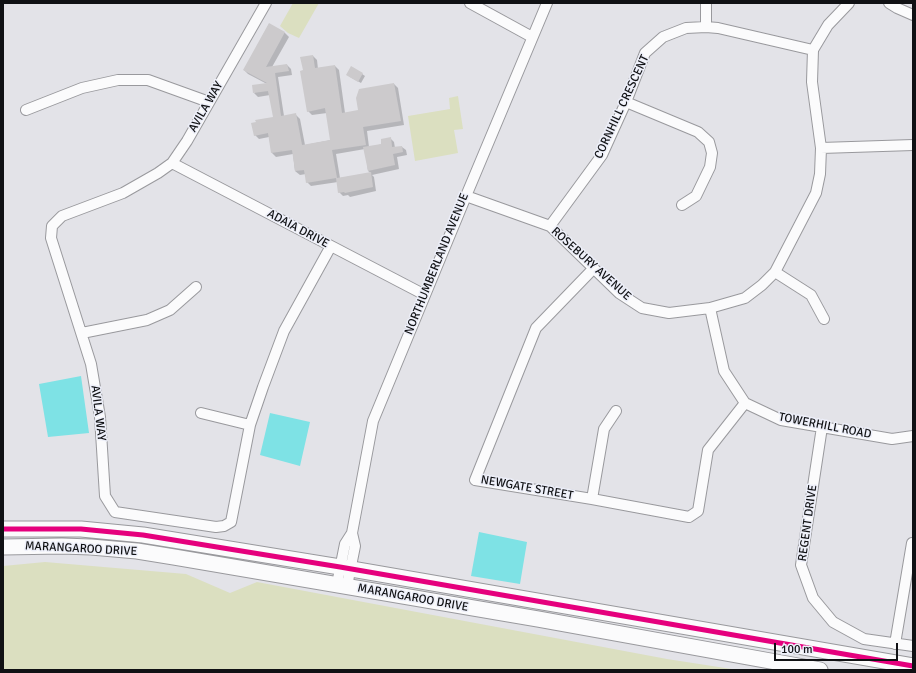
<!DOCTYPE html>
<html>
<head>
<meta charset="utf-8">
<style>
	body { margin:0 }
	#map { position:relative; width:916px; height:673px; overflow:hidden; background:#e3e3e8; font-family:Signika,sans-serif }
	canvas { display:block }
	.frame { position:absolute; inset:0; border:4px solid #101114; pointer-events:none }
	.scale { position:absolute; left:774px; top:643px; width:124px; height:18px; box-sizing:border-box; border:2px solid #101114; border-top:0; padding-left:5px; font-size:12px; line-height:14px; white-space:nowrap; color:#101114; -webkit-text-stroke:3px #edeff9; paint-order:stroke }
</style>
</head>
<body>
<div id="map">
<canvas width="916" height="673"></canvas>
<div class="frame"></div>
<div class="scale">100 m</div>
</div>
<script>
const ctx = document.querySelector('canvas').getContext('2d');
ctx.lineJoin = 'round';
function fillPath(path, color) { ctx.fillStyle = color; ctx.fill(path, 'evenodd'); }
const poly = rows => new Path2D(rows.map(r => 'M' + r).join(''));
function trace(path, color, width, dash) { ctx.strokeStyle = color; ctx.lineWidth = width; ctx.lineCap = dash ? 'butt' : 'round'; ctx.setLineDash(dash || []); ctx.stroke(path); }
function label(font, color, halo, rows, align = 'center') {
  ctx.font = font + ' Signika,sans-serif'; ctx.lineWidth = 3; ctx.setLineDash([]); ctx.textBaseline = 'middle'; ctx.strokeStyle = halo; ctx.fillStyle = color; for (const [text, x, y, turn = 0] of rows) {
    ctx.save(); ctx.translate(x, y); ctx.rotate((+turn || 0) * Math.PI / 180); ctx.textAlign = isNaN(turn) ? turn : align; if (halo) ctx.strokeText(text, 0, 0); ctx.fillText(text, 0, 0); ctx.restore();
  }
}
fillPath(poly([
	[293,3,319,3,299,38,288,33,280,26],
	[458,96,463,129,454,130,458,153,415,161,408,116,450,109,449,98],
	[45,562,186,574,230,593,257,582,667,659,738,670,3,670,3,566]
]), '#dbdfc0');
fillPath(poly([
	[81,376,89,433,48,437,39,384],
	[270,413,310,422,300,466,260,455],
	[479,532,527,542,520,584,471,576]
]), '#7ee2e5');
fillPath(poly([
	[269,24,285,33,289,37,272,67,287,65,291,69,292,75,278,77,284,116,296,115,300,119,305,145,331,140,327,113,312,115,308,111,304,71,313,56,317,60,318,69,335,66,339,70,345,113,359,111,394,84,398,88,404,125,367,131,369,147,383,144,390,138,394,142,395,148,402,147,406,150,407,155,397,157,399,169,372,175,374,177,376,191,350,197,348,195,343,196,339,192,338,182,311,186,307,182,306,174,300,175,295,171,293,154,276,157,272,153,269,137,259,139,255,135,274,118,270,95,258,97,254,93,267,84,248,74,244,70],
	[365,149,368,171,371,173,340,178,336,154],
	[352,67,365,76,361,83,350,77]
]), '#0003');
fillPath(poly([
	[269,23,285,32,266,67,287,64,289,71,275,73,281,116,296,113,302,145,330,140,325,108,307,112,300,71,303,70,300,57,313,55,315,68,335,65,342,113,358,110,356,98,359,89,394,83,401,121,363,127,366,145,332,150,337,178,371,172,373,187,345,193,344,192,338,193,336,178,306,183,304,170,295,171,292,150,271,153,268,133,254,136,251,123,256,122,255,120,273,117,268,91,253,93,252,85,267,83,243,70],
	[351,66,363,73,358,82,346,75],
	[391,137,392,147,402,146,403,152,393,154,395,165,368,171,363,147,381,144,381,139]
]), '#cccacc');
const street = poly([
	[266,3,187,141,172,163,158,173,123,193,62,216,52,226,51,238,91,364,100,417,105,496,115,512,216,527,224,526,231,522,250,425,263,387,284,331,331,246],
	[470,3,532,37],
	[889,3,897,8,913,15],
	[706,27,706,3],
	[626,102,698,132,709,142,712,153,710,167,696,196,682,205],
	[26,110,82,88,118,80,148,80,209,102],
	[821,148,913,145],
	[172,163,425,295],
	[466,196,550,226,619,293,642,308,669,313,710,308,745,298,762,285,775,272,816,193,820,174,821,148,812,82,813,50,828,25,849,3],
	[550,226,602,155,626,102,645,53,663,37,686,28,706,27,718,28,813,50],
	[594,268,536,328,475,480,592,499,689,517,698,511,708,450,745,403],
	[775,272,811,295,824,319],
	[710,308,724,371,745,403,781,420,892,439,913,436],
	[82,333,147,320,170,310,196,287],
	[201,413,250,425],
	[822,427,801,565,813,598,833,622,864,639,913,646],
	[592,499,604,429,616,411],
	[337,584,345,544,352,533],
	[347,586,355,546,352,533,373,421,466,196,547,3],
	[895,644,912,543]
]);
const primary = poly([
	[3,529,81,529,143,535,340,567,913,666],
	[3,547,62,546,91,547,137,551,174,557,538,619,820,670]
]);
trace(street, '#99999d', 12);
trace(primary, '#99999d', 17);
trace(street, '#fbfbfc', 10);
trace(primary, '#fbfbfc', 15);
trace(poly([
	[3,529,81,529,143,535,340,567,913,666]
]), '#e5007d', 5);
label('12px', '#101114', '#edeff9', [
	["AVILA WAY",206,107,-60],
	["CORNHILL CRESCENT",622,107,-65],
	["ADAIA DRIVE",298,229,28],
	["NORTHUMBERLAND AVENUE",437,264,-68],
	["ROSEBURY AVENUE",591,264,42],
	["AVILA WAY",98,413,83],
	["TOWERHILL ROAD",825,426,11],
	["NEWGATE STREET",527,488,10],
	["REGENT DRIVE",808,523,-82],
	["MARANGAROO DRIVE",81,549,3],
	["MARANGAROO DRIVE",413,598,10]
]);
</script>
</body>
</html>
